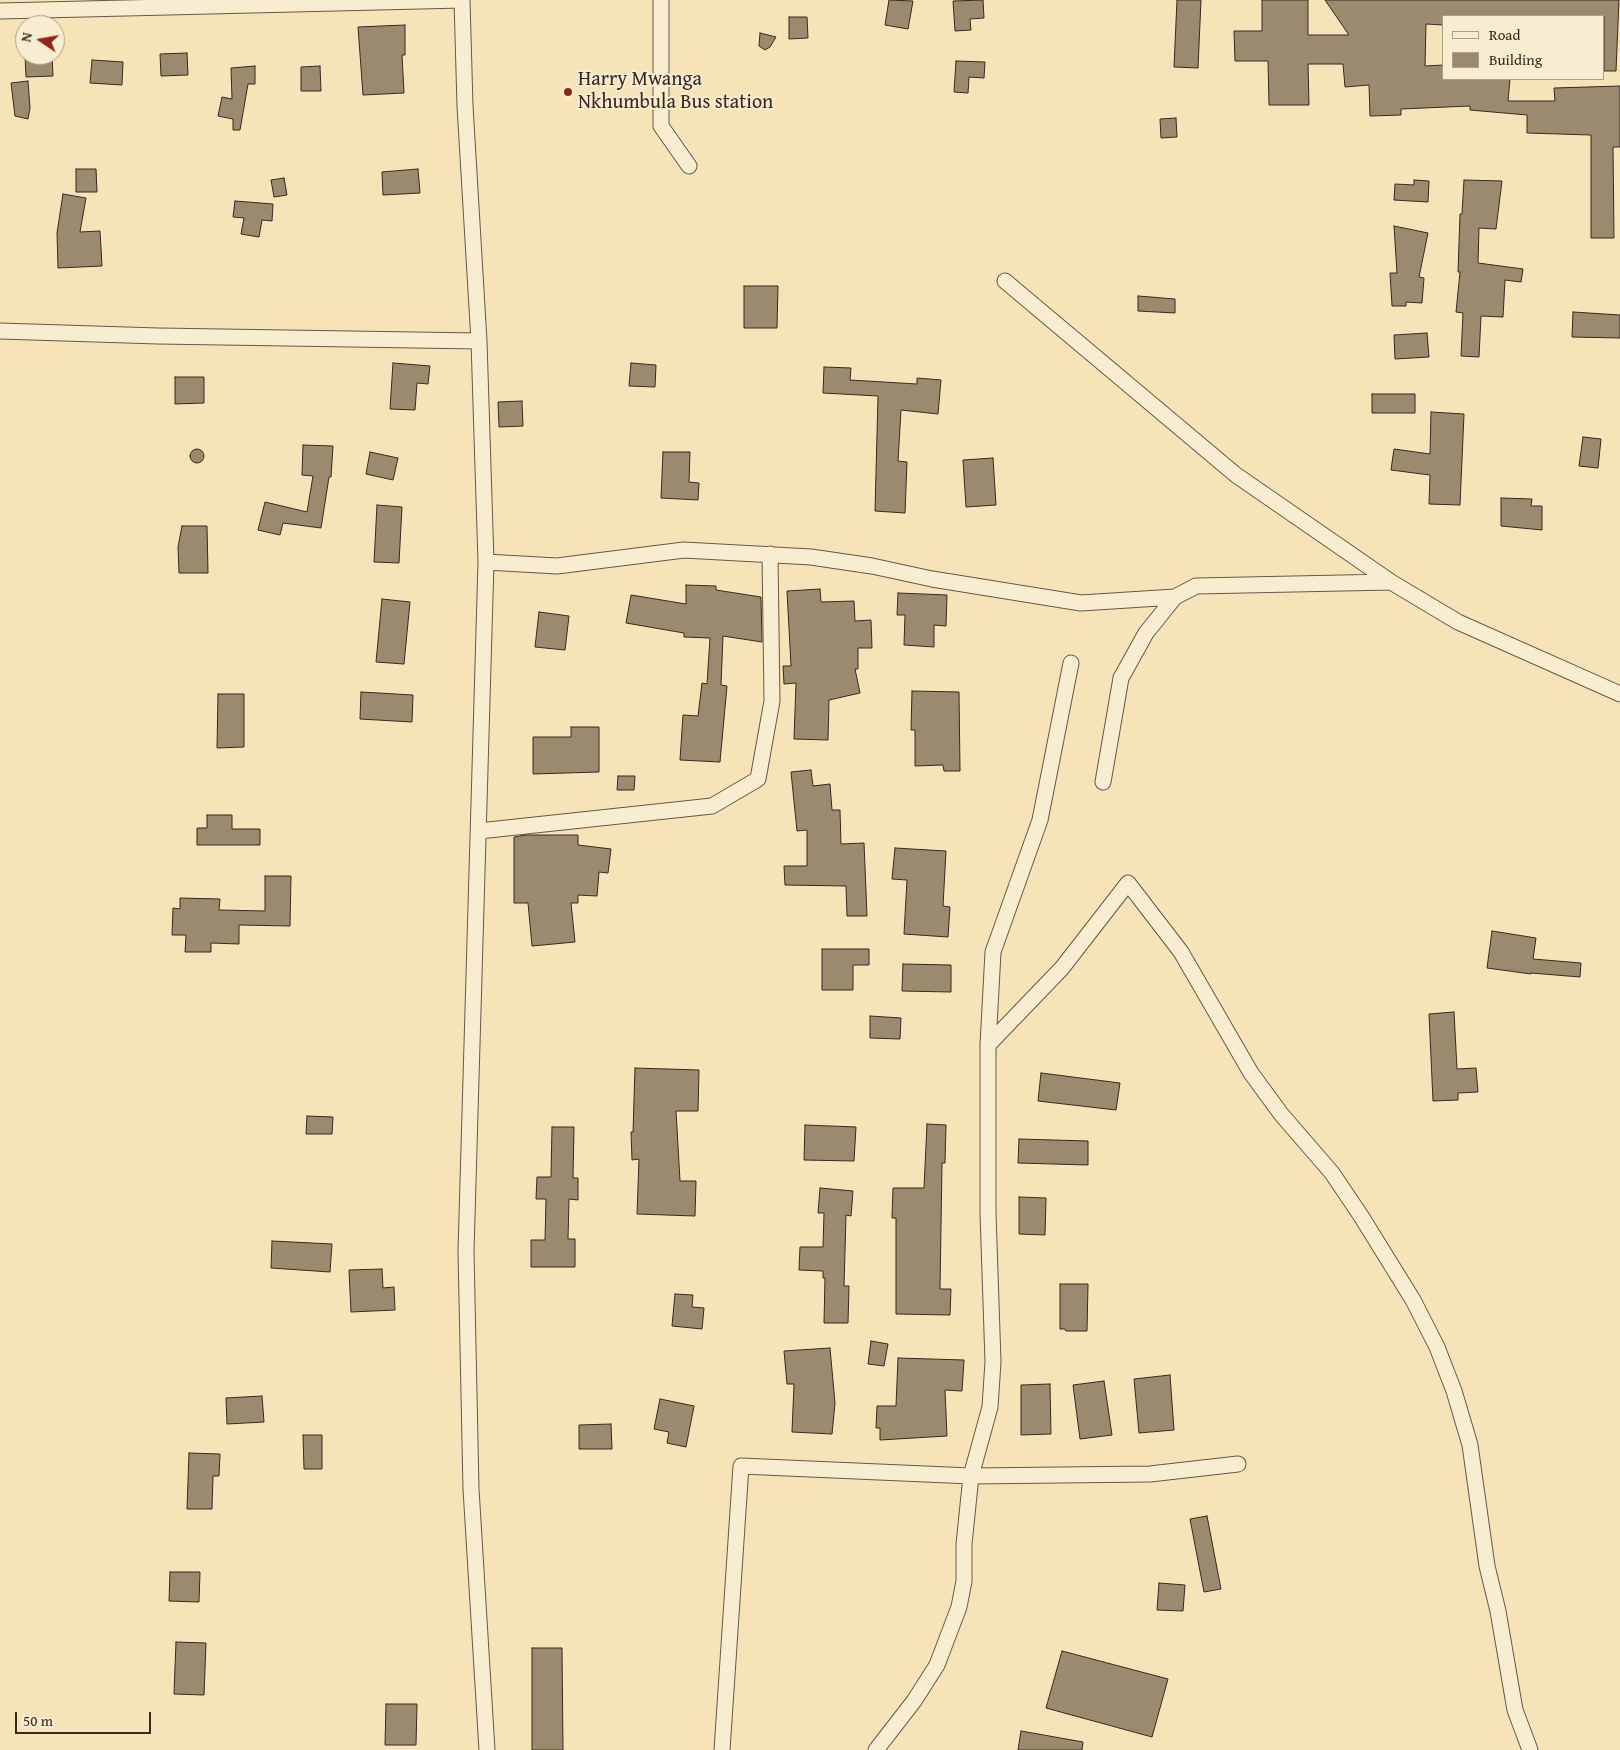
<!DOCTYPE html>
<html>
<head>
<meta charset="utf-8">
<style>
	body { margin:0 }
	#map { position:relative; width:1620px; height:1750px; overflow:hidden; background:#f6e3b8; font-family:"Gentium Book Plus",serif }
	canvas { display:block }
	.legend { position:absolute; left:1442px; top:15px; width:162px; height:65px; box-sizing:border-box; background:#f9edd1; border:1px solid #ac9f89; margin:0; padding:6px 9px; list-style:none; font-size:15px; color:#38291e }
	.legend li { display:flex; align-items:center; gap:10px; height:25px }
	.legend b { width:25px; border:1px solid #ac9f89 }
	.north { position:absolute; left:15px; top:15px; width:50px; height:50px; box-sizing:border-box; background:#f9edd1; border:1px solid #ac9f89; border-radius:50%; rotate:282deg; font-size:14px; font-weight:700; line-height:20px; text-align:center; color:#38291e }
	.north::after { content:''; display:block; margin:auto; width:18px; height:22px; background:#8f2418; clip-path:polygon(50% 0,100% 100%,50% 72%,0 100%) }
	.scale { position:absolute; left:15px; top:1712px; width:136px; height:22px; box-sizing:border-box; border:2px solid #38291e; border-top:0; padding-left:6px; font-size:15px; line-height:18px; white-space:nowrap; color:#38291e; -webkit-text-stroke:4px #f9edd1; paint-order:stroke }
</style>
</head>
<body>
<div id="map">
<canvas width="1620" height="1750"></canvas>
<ul class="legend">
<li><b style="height:6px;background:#f9edd1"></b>Road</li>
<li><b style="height:14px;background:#9b8a6e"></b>Building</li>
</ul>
<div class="north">N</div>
<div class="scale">50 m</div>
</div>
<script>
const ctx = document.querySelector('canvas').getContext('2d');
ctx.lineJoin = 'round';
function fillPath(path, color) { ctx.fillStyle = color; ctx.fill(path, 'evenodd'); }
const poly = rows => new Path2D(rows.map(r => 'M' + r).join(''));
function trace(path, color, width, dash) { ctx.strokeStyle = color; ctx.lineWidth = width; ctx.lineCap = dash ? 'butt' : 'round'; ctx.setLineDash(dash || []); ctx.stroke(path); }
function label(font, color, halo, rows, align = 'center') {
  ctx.font = font + ' "Gentium Book Plus",serif'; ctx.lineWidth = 4; ctx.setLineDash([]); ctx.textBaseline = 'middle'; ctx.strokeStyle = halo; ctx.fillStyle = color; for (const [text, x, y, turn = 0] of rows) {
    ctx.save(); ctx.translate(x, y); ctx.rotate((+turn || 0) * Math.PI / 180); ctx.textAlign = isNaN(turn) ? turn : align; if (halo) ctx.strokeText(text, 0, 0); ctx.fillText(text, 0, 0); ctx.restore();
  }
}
const building = poly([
	[889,0,913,1,908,29,885,25,889,0],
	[983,0,984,18,970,19,971,30,955,31,953,1,983,0],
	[1177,0,1201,0,1198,68,1174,67,1177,0],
	[1262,0,1308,0,1308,35,1349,35,1325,0,1619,0,1616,71,1604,71,1604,16,1444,16,1444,25,1426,24,1425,66,1444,65,1444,79,1510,79,1508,101,1555,101,1554,88,1620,86,1620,147,1613,147,1614,238,1591,238,1591,135,1527,133,1527,115,1470,110,1470,106,1401,109,1401,115,1370,116,1369,85,1345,87,1343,64,1308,64,1309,105,1269,105,1268,61,1235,61,1234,31,1262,31,1262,0],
	[789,17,807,17,808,38,789,39,789,17],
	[405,25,405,55,402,55,404,93,363,95,358,27,405,25],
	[760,33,776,37,770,47,765,50,759,46,760,33],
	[187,53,188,75,161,76,160,54,187,53],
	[25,55,52,55,53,76,26,77,25,55],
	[92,60,123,62,122,85,90,83,92,60],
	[956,61,985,62,984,78,969,77,968,93,954,92,956,61],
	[255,66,255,84,248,84,240,130,233,130,233,119,218,116,222,97,232,99,231,68,255,66],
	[320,66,321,91,301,91,301,67,320,66],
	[28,81,30,108,28,119,15,116,11,83,28,81],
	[1176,118,1177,137,1161,138,1160,119,1176,118],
	[76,169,96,169,97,192,76,192,76,169],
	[418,169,420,193,383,195,382,172,418,169],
	[284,178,287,195,274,197,271,180,284,178],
	[1414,180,1429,181,1428,202,1394,200,1395,184,1414,185,1414,180],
	[1464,180,1502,181,1496,229,1479,228,1478,263,1523,269,1521,282,1505,280,1503,317,1481,316,1479,357,1461,356,1463,313,1456,312,1460,272,1458,272,1460,214,1462,214,1464,180],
	[63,194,86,198,80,232,100,231,102,266,58,268,57,233,63,194],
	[235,201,273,204,272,221,262,220,259,237,241,234,244,218,233,217,235,201],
	[1394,226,1428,233,1419,277,1424,278,1422,303,1406,302,1406,306,1392,306,1390,273,1397,273,1394,226],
	[744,286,778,286,777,328,744,328,744,286],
	[1138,296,1175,299,1175,313,1138,311,1138,296],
	[1573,312,1620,315,1620,338,1572,337,1573,312],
	[1427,333,1429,357,1395,359,1394,335,1427,333],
	[393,363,430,366,428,384,417,383,415,410,390,409,393,363],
	[631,363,656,365,655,387,629,386,631,363],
	[824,367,851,368,850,380,917,384,917,378,941,380,938,414,901,410,898,461,907,462,905,513,875,511,878,396,823,393,824,367],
	[175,377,204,377,204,403,175,404,175,377],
	[1372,394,1415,394,1415,413,1372,413,1372,394],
	[522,401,523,426,499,427,498,402,522,401],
	[1431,412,1464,414,1460,505,1429,504,1430,475,1391,470,1394,449,1430,454,1431,412],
	[1583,437,1601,439,1598,468,1579,466,1583,437],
	[303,445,333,446,331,477,329,477,321,528,283,523,280,535,258,530,265,502,307,512,313,476,302,475,303,445],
	'190 456a7 7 0 1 1 14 0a7 7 0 1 1-14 0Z',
	[370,452,398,458,393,480,366,474,370,452],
	[663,452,690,452,689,482,699,483,698,500,661,498,663,452],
	[993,458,996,505,966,507,963,460,993,458],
	[1501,498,1532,499,1531,506,1542,506,1542,530,1501,526,1501,498],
	[377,505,402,507,399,563,374,562,377,505],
	[182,526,207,526,208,573,179,573,178,547,182,526],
	[686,585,716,586,716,590,761,597,762,642,723,636,721,685,727,686,720,762,680,760,683,715,698,716,702,683,707,684,710,638,684,637,684,633,626,623,631,595,686,604,686,585],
	[820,589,821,602,854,601,855,621,871,620,872,648,858,648,858,669,855,669,860,693,829,700,828,740,794,739,796,683,784,684,783,666,791,666,787,591,820,589],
	[898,593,947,595,946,626,934,625,934,647,904,645,905,615,897,615,898,593],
	[382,599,410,602,404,664,376,662,382,599],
	[539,612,569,616,565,650,535,647,539,612],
	[912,691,959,692,960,771,944,771,943,765,915,766,915,730,911,730,912,691],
	[361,692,413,695,412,722,360,719,361,692],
	[218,694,244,694,244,747,217,748,218,694],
	[571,727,599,727,599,772,533,774,533,737,571,737,571,727],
	[811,770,813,786,830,784,832,810,840,810,841,844,864,843,867,916,847,916,846,886,785,885,784,866,807,866,807,830,797,831,791,772,811,770],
	[618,776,635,776,634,790,617,790,618,776],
	[207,815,232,815,232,829,260,829,260,845,197,845,197,828,207,828,207,815],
	[526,835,578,835,578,845,611,849,608,873,599,872,597,896,578,895,578,903,571,903,575,942,532,946,528,903,514,903,514,837,526,835],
	[895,848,946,851,943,906,950,907,948,937,904,934,907,880,892,879,895,848],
	[265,876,291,876,290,926,239,925,239,944,211,943,211,952,185,952,186,935,172,935,173,908,180,909,180,898,220,899,219,910,265,911,265,876],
	[1492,931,1536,938,1533,959,1581,963,1580,977,1531,973,1531,974,1487,968,1492,931],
	[822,949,869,949,869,965,853,965,853,990,822,990,822,949],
	[903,964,951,965,951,992,902,991,903,964],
	[1454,1012,1457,1069,1476,1068,1478,1092,1458,1093,1458,1100,1433,1101,1429,1014,1454,1012],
	[870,1016,901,1018,900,1039,870,1038,870,1016],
	[635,1068,699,1070,698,1111,676,1111,680,1181,696,1181,695,1216,637,1214,639,1159,632,1160,631,1132,633,1132,635,1068],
	[1041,1073,1120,1083,1116,1110,1038,1101,1041,1073],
	[307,1116,333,1117,332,1134,306,1134,307,1116],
	[927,1124,946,1125,945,1163,942,1163,940,1289,951,1289,950,1315,896,1314,896,1218,892,1218,893,1188,924,1188,927,1124],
	[805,1125,856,1127,854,1161,804,1160,805,1125],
	[552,1127,574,1127,573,1178,578,1178,578,1200,569,1199,568,1239,575,1239,575,1267,531,1267,531,1240,545,1240,546,1199,536,1199,537,1177,551,1177,552,1127],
	[1019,1139,1088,1141,1088,1165,1018,1163,1019,1139],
	[820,1188,853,1191,851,1216,846,1215,844,1286,849,1286,848,1323,824,1323,825,1278,823,1278,823,1271,799,1270,800,1247,823,1247,824,1213,818,1213,820,1188],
	[1019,1197,1046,1198,1045,1235,1019,1234,1019,1197],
	[272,1241,332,1244,330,1272,271,1268,272,1241],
	[382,1269,383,1288,394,1287,395,1310,351,1312,349,1270,382,1269],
	[1060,1284,1088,1284,1087,1331,1066,1331,1065,1329,1060,1329,1060,1284],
	[675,1294,693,1295,692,1307,704,1308,702,1329,672,1326,675,1294],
	[871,1341,888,1344,884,1366,868,1364,871,1341],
	[830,1348,835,1403,832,1434,792,1432,794,1384,787,1384,784,1351,830,1348],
	[898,1358,964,1360,962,1391,945,1390,947,1436,880,1440,880,1428,876,1428,877,1406,896,1406,898,1358],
	[1170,1375,1174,1430,1139,1433,1134,1379,1170,1375],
	[1104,1381,1112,1435,1080,1439,1073,1385,1104,1381],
	[1050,1384,1051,1434,1021,1435,1021,1385,1050,1384],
	[262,1396,264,1422,227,1424,226,1398,262,1396],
	[660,1399,694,1406,686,1447,667,1443,669,1432,654,1429,660,1399],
	[611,1424,612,1449,579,1449,579,1425,611,1424],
	[303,1435,322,1435,322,1469,304,1469,303,1435],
	[189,1453,220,1454,219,1476,213,1476,212,1509,187,1509,189,1453],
	[1207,1516,1221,1589,1204,1592,1190,1519,1207,1516],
	[170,1572,200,1572,199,1602,169,1601,170,1572],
	[1159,1583,1185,1585,1183,1611,1157,1610,1159,1583],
	[176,1642,206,1643,204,1695,174,1694,176,1642],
	[532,1648,562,1648,563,1750,532,1750,532,1648],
	[1062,1651,1168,1679,1152,1737,1046,1708,1062,1651],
	[386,1704,417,1704,416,1745,385,1745,386,1704],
	[1021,1731,1083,1742,1082,1750,1018,1750,1021,1731]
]);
fillPath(building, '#9b8a6e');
trace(building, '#38291e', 1);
const street = poly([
	[462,0,465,106,479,341,486,562,466,1251,471,1489,487,1750],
	[661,0,661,126,689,166],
	[0,11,462,0],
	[1005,281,1236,475,1391,582,1458,622,1620,694],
	[0,331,158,336,479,341],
	[486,562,557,566,684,550,811,557,872,566,932,579,1081,603,1175,597],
	[1103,782,1121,678,1146,633,1175,597,1196,586,1391,582],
	[479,831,712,806,758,779,772,701,770,554],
	[988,1045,993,952,1040,820,1071,663],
	[722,1750,741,1466,971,1476,1150,1474,1238,1464],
	[876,1750,914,1701,937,1665,959,1607,964,1581,964,1544,971,1476,990,1407,993,1362,988,1213,988,1045,1062,968,1128,883,1181,952,1251,1073,1281,1114,1332,1173,1361,1216,1413,1300,1437,1347,1454,1391,1470,1445,1487,1566,1498,1611,1515,1710,1530,1750]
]);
trace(street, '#685844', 17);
trace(street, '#f9edd1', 15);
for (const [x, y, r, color] of [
	[568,92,5,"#8f2418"]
]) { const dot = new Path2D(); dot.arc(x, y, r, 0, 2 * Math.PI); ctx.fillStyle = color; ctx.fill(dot); trace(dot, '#f9edd1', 2); }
label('20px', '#38291e', '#f9edd1', [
	["Harry Mwanga",578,80],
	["Nkhumbula Bus station",578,103]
], 'left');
</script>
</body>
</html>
